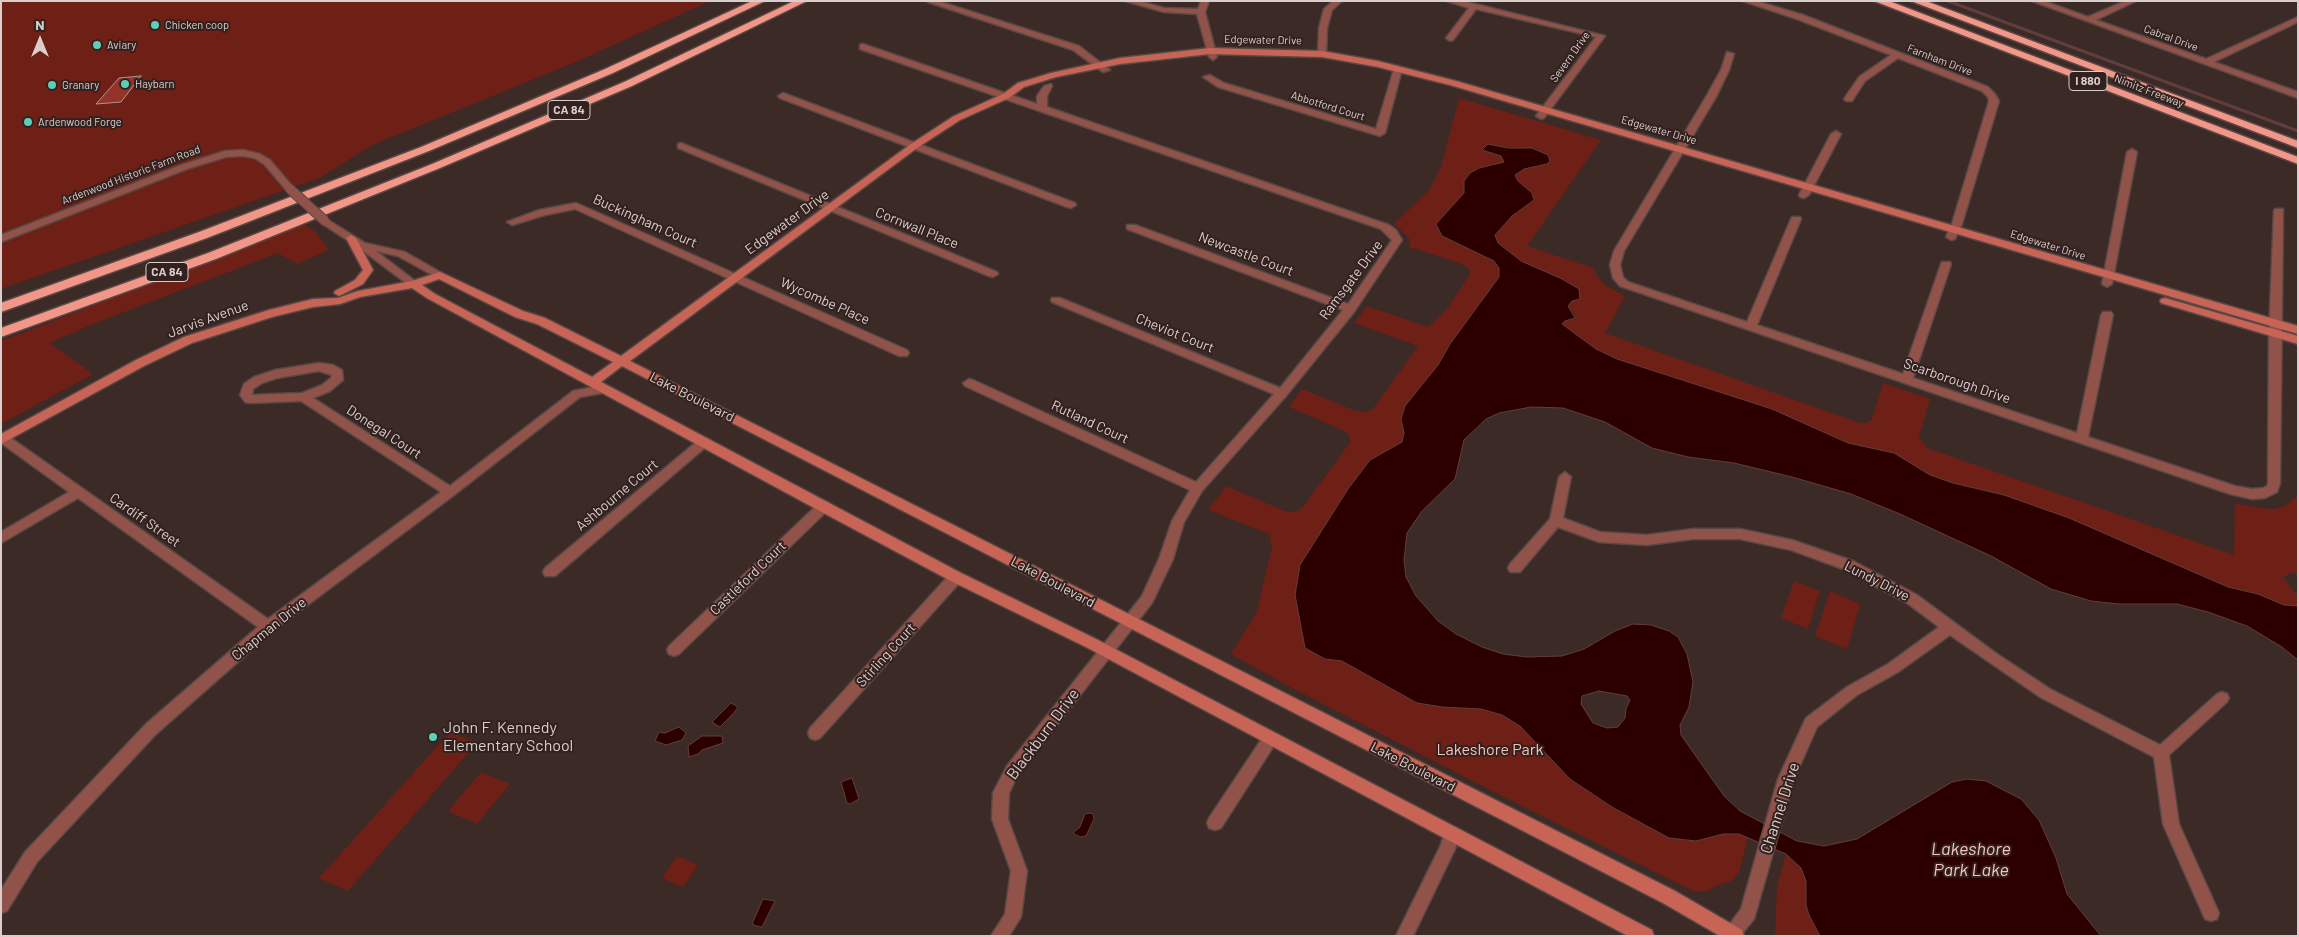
<!DOCTYPE html>
<html>
<head>
<meta charset="utf-8">
<style>
	body { margin:0 }
	#map { position:relative; width:2299px; height:937px; overflow:hidden; background:#3c2a27; font-family:Barlow,sans-serif }
	canvas { display:block }
	.frame { position:absolute; inset:0; border:2px solid #dacecc; pointer-events:none }
	.north { position:absolute; left:15px; top:15px; width:50px; height:50px; -webkit-text-stroke:4px #32211e; paint-order:stroke; rotate:0deg; font-size:14px; font-weight:700; line-height:20px; text-align:center; color:#dacecc }
	.north::after { content:''; display:block; margin:auto; width:18px; height:22px; background:#dacecc; clip-path:polygon(50% 0,100% 100%,50% 72%,0 100%) }
</style>
</head>
<body>
<div id="map">
<canvas width="2299" height="937"></canvas>
<div class="frame"></div>
<div class="north">N</div>
</div>
<script>
const ctx = document.querySelector('canvas').getContext('2d');
ctx.lineJoin = 'round';
function fillPath(path, color) { ctx.fillStyle = color; ctx.fill(path, 'evenodd'); }
const poly = rows => new Path2D(rows.map(r => 'M' + r).join(''));
function trace(path, color, width, dash) { ctx.strokeStyle = color; ctx.lineWidth = width; ctx.lineCap = dash ? 'butt' : 'round'; ctx.setLineDash(dash || []); ctx.stroke(path); }
function label(font, color, halo, rows, align = 'center') {
  ctx.font = font + ' Barlow,sans-serif'; ctx.lineWidth = 4; ctx.setLineDash([]); ctx.textBaseline = 'middle'; ctx.strokeStyle = halo; ctx.fillStyle = color; for (const [text, x, y, turn = 0] of rows) {
    ctx.save(); ctx.translate(x, y); ctx.rotate((+turn || 0) * Math.PI / 180); ctx.textAlign = isNaN(turn) ? turn : align; if (halo) ctx.strokeText(text, 0, 0); ctx.fillText(text, 0, 0); ctx.restore();
  }
}
fillPath(poly([
	[1,1,710,1,576,62,372,145,322,177,1,289],
	[1459,98,1601,140,1527,246,1594,268,1597,276,1605,285,1625,296,1605,333,1860,423,1866,423,1872,419,1883,383,1930,399,1919,437,1927,448,2234,555,2235,503,2258,508,2275,509,2287,505,2295,498,2298,499,2298,574,2293,572,2283,577,2298,597,2298,606,2284,605,2258,594,2229,587,2069,518,2004,495,1953,483,1930,475,1894,453,1848,443,1772,409,1617,359,1596,349,1562,324,1565,321,1574,319,1575,314,1568,306,1572,301,1579,300,1576,287,1562,279,1521,261,1498,243,1495,235,1512,216,1534,200,1532,193,1518,181,1514,175,1524,169,1543,165,1550,158,1548,155,1538,149,1487,145,1483,150,1501,156,1505,162,1470,173,1464,181,1464,193,1436,224,1442,236,1494,261,1499,268,1499,277,1450,344,1438,365,1405,406,1401,419,1404,433,1402,442,1370,460,1348,489,1300,565,1325,659,1342,661,1417,703,1442,707,1481,709,1502,715,1520,726,1570,779,1612,807,1669,838,1696,841,1723,834,1739,834,1748,837,1739,872,1731,881,1715,886,1706,892,1693,891,1492,791,1292,688,1231,654,1256,614,1272,547,1269,534,1208,510,1226,486,1285,511,1295,512,1302,508,1351,441,1347,432,1289,407,1302,389,1356,411,1367,412,1373,409,1418,346,1354,323,1367,306,1428,327,1447,309,1470,274,1469,269,1462,264,1410,247,1409,238,1394,224,1430,189,1441,167],
	[304,224,316,232,329,250,297,264,278,253,93,324,50,343,93,374,1,424,1,341],
	[1794,581,1820,591,1808,629,1781,618],
	[1830,591,1860,604,1847,649,1815,636],
	[450,732,477,743,348,891,319,878],
	[481,772,510,784,477,824,448,811],
	[1786,854,1801,868,1806,881,1807,905,1809,915,1820,936,1775,936,1777,886],
	[677,856,698,865,683,887,662,878]
]), '#6e1f16');
const water = poly([
	[1488,144,1508,148,1532,148,1548,155,1550,161,1547,164,1524,169,1515,175,1518,181,1532,193,1534,200,1512,216,1495,235,1498,243,1521,261,1562,279,1579,289,1580,299,1572,301,1568,306,1575,318,1565,321,1562,324,1596,349,1617,359,1772,409,1848,443,1894,453,1930,475,1953,483,2004,495,2069,518,2228,587,2258,594,2284,605,2298,606,2298,660,2282,647,2247,626,2208,612,2177,604,2119,604,2091,601,2051,589,1991,556,1900,514,1851,494,1792,477,1734,463,1688,457,1652,448,1605,422,1563,408,1531,407,1499,413,1486,419,1464,440,1455,479,1422,511,1407,533,1404,560,1406,577,1416,596,1438,621,1456,634,1482,647,1503,654,1527,657,1562,656,1584,649,1615,631,1633,624,1651,625,1669,631,1678,637,1687,654,1693,682,1689,707,1680,725,1681,735,1724,796,1740,811,1797,841,1824,846,1857,839,1952,782,1967,779,1986,781,2021,799,2039,820,2056,858,2067,894,2101,936,1820,936,1809,915,1806,905,1806,881,1801,868,1786,854,1739,834,1723,834,1696,841,1669,838,1612,807,1570,779,1520,726,1502,715,1481,709,1442,707,1417,703,1342,661,1325,659,1305,648,1295,595,1300,565,1348,489,1370,460,1402,442,1404,433,1401,419,1405,406,1438,365,1450,344,1499,277,1499,268,1494,261,1442,236,1436,224,1464,193,1464,181,1470,173,1479,168,1504,162,1501,156,1482,150,1488,144],
	[1599,691,1627,696,1630,700,1626,709,1625,718,1618,727,1607,728,1593,723,1581,704,1582,696,1599,691],
	[731,703,738,707,733,714,720,727,712,722,731,703],
	[679,727,686,733,682,740,666,745,655,741,659,732,665,733,679,727],
	[702,736,722,736,723,743,702,750,698,754,689,757,688,746,702,736],
	[852,778,859,799,850,804,847,803,841,782,852,778],
	[1090,813,1093,814,1094,819,1086,836,1080,837,1073,833,1080,827,1085,814,1090,813],
	[763,899,775,901,762,927,756,926,752,924,763,899]
]);
fillPath(water, '#2d0000');
trace(water, '#613e3d', 1);
trace(poly([
	[1948,1,2298,131]
]), '#613e3d', 3);
const building = poly([
	[141,76,121,102,96,104,119,78,141,76]
]);
fillPath(building, '#923428');
trace(building, '#ac9692', 1);
const street = poly([
	[938,1,1079,46,1110,70,1103,72,1073,50,928,2,938,1],
	[1125,1,1140,1,1164,8,1198,9,1201,1,1209,1,1205,12,1217,57,1213,60,1209,57,1197,14,1164,12,1125,1],
	[1333,1,1342,1,1332,10,1327,28,1326,54,1322,57,1318,54,1319,28,1324,9,1333,1],
	[1447,1,1463,1,1605,36,1544,118,1541,119,1536,116,1596,37,1476,9,1453,40,1450,41,1446,38,1469,8,1447,1],
	[1743,1,1756,1,1803,15,1988,87,1995,94,1999,101,1962,224,1955,239,1951,240,1946,237,1952,224,1989,101,1988,97,1982,91,1898,58,1865,81,1852,101,1846,101,1844,99,1859,77,1891,55,1797,19,1743,1],
	[2032,1,2044,1,2088,17,2125,1,2136,1,2096,20,2206,59,2298,17,2298,22,2214,62,2298,92,2298,98,2032,1],
	[863,44,1037,104,1037,96,1044,86,1051,84,1052,86,1047,96,1047,107,1389,225,1396,230,1402,240,1354,312,1286,396,1202,491,1184,522,1173,559,1152,603,1017,776,1009,793,1008,819,1027,871,1021,917,1009,936,991,936,1005,914,1011,871,992,819,993,793,1007,766,1142,596,1159,559,1172,521,1190,490,965,386,963,383,969,379,973,380,1196,482,1274,394,1052,302,1051,300,1052,298,1060,298,1280,388,1343,310,1127,229,1127,225,1135,225,1348,304,1392,240,1381,229,860,49,860,45,863,44],
	[1727,52,1734,54,1729,70,1716,97,1624,251,1620,265,1623,277,1628,282,1747,322,1791,219,1792,217,1800,217,1801,219,1757,325,1903,374,1941,264,1942,262,1950,262,1951,264,1913,378,2077,433,2101,315,2103,312,2111,312,2113,315,2088,437,2235,486,2252,489,2263,488,2267,486,2268,483,2269,334,2274,211,2275,209,2283,209,2280,483,2277,492,2265,498,2252,499,2230,494,1620,286,1613,278,1610,265,1614,251,1706,97,1721,70,1727,52],
	[1398,66,1402,69,1385,133,1380,136,1218,87,1203,77,1210,75,1224,83,1376,129,1394,69,1398,66],
	[783,93,1075,203,1076,205,1071,208,1067,207,780,98,778,96,783,93],
	[1836,131,1841,134,1809,195,1804,198,1800,197,1799,195,1831,134,1836,131],
	[681,143,997,272,998,274,993,277,989,276,678,148,678,144,681,143],
	[2132,149,2137,152,2112,284,2107,287,2102,284,2127,152,2132,149],
	[243,150,260,154,270,160,293,187,293,191,287,191,264,164,254,158,243,156,226,157,187,169,1,242,1,235,181,165,225,151,243,150],
	[576,203,907,350,909,353,907,356,899,356,575,209,545,215,512,225,507,222,539,210,576,203],
	[325,218,365,243,405,252,445,275,444,277,436,277,398,256,376,251,419,284,418,286,410,286,358,247,321,223,321,219,325,218],
	[319,363,333,365,342,370,343,380,330,391,313,398,450,486,573,391,604,385,610,389,608,392,580,397,454,495,273,631,156,734,37,862,7,911,1,913,1,890,25,852,146,724,258,627,78,498,1,543,1,532,69,492,1,443,1,435,8,436,268,619,441,492,301,401,249,403,245,402,240,395,244,384,254,377,275,370,319,363],
	[319,371,332,375,331,378,322,385,302,393,252,395,253,389,262,383,277,378,319,371],
	[704,438,710,442,708,445,555,576,545,576,543,572,545,568,700,439,704,438],
	[1565,472,1571,477,1563,518,1600,532,1647,535,1693,529,1740,529,1792,540,1853,561,1917,595,1997,654,2050,689,2160,745,2217,694,2222,692,2227,694,2229,698,2227,702,2169,755,2179,824,2219,913,2217,919,2211,921,2205,919,2163,824,2154,757,2040,697,1950,635,1898,672,1857,695,1817,727,1794,779,1754,919,1740,936,1721,936,1741,909,1778,779,1806,718,1847,687,1888,664,1939,627,1907,603,1843,569,1791,550,1740,539,1693,539,1647,545,1599,542,1558,527,1520,572,1510,572,1508,568,1510,564,1550,519,1559,477,1565,472],
	[823,502,828,504,829,507,828,510,679,654,674,656,669,654,667,650,669,646,818,504,823,502],
	[956,572,961,573,963,577,961,581,820,738,815,740,810,738,808,733,810,728,951,573,956,572],
	[1270,732,1275,734,1278,739,1275,744,1221,828,1215,830,1209,828,1207,823,1209,818,1265,734,1270,732],
	[1452,827,1458,829,1460,834,1455,849,1413,936,1396,936,1440,847,1446,829,1452,827]
]);
const secondary = poly([
	[1210,48,1322,51,1378,61,1456,81,2298,326,2298,334,1450,85,1378,67,1322,57,1210,54,1120,64,1056,77,1024,87,1009,98,960,120,917,148,630,361,1675,891,1742,930,1744,936,1720,936,1663,903,622,366,601,382,961,573,1096,639,1652,930,1654,936,1628,936,1086,647,951,581,818,510,427,298,412,288,360,297,340,304,313,307,272,317,192,343,144,366,1,444,1,434,136,360,184,337,269,310,313,299,338,298,358,291,412,281,440,272,523,311,545,318,621,356,911,144,954,116,1003,94,1018,83,1051,73,1120,58,1210,48],
	[439,279,515,317,537,324,613,362,592,377,435,294,422,285,439,279],
	[351,235,356,238,373,270,363,284,339,296,334,293,335,291,355,280,363,270,346,238,351,235],
	[2165,298,2298,336,2298,344,2161,303,2160,301,2161,299,2165,298]
]);
const highway = poly([
	[752,1,765,1,613,73,429,151,207,238,1,312,1,303,199,232,421,147,605,69,752,1],
	[794,1,807,1,632,86,440,168,216,259,1,337,1,328,208,253,432,164,624,82,794,1],
	[1874,1,1889,1,2298,157,2298,164,1874,1],
	[1911,1,1926,1,2298,141,2298,148,1911,1]
]);
trace(street, '#584845', 3);
trace(secondary, '#584845', 3);
trace(highway, '#584845', 3);
fillPath(street, '#915349');
fillPath(secondary, '#c76456');
fillPath(highway, '#f29687');
const streetBridge = poly([
	[290,189,325,221]
]);
trace(streetBridge, '#584845', 11, []);
trace(streetBridge, '#915349', 9);
for (const [x, y, r, color] of [
	[155,25,5,"#5cceba"],
	[97,45,5,"#5cceba"],
	[125,84,5,"#5cceba"],
	[52,85,5,"#5cceba"],
	[28,122,5,"#5cceba"],
	[433,737,5,"#5cceba"]
]) { const dot = new Path2D(); dot.arc(x, y, r, 0, 2 * Math.PI); ctx.fillStyle = color; ctx.fill(dot); trace(dot, '#32211e', 2); }
label('11px', '#dacecc', '#32211e', [
	["Chicken coop",165,25],
	["Aviary",107,45],
	["Haybarn",135,84],
	["Granary",62,85],
	["Ardenwood Forge",38,122]
], 'left');
label('11px', '#dacecc', '#32211e', [
	["Cabral Drive",2171,38,20],
	["Edgewater Drive",1263,40,1],
	["Severn Drive",1570,57,-54],
	["Farnham Drive",1940,60,21],
	["Nimitz Freeway",2149,91,21],
	["Abbotford Court",1328,106,17],
	["Edgewater Drive",1659,130,16],
	["Ardenwood Historic Farm Road",131,175,-21],
	["Edgewater Drive",2048,245,17]
]);
for (const [x, y, w] of [
	[2088,81,38],
	[569,110,42],
	[167,272,42]
]) { const box = new Path2D(); box.roundRect(x - w / 2, y - 9.5, w, 19, 4); ctx.fillStyle = '#32211e'; ctx.fill(box); trace(box, '#dacecc', 1); }
label('bold 12px', '#dacecc', null, [
	["I 880",2088,81],
	["CA 84",569,110],
	["CA 84",167,272]
]);
label('14px', '#dacecc', '#32211e', [
	["Buckingham Court",645,221,24],
	["Edgewater Drive",787,222,-36],
	["Cornwall Place",917,228,22],
	["Newcastle Court",1246,254,21],
	["Ramsgate Drive",1351,280,-53],
	["Wycombe Place",825,301,24],
	["Jarvis Avenue",208,319,-20],
	["Cheviot Court",1175,333,22],
	["Scarborough Drive",1957,381,19],
	["Lake Boulevard",692,397,27],
	["Rutland Court",1090,422,25],
	["Donegal Court",384,432,33],
	["Ashbourne Court",617,495,-40],
	["Cardiff Street",145,520,35],
	["Castleford Court",748,578,-44],
	["Lundy Drive",1877,581,27],
	["Lake Boulevard",1053,582,28],
	["Chapman Drive",269,629,-39],
	["Stirling Court",886,655,-48],
	["Lake Boulevard",1413,767,27]
]);
label('16px', '#dacecc', '#32211e', [
	["John F. Kennedy",443,728],
	["Elementary School",443,746]
], 'left');
label('16px', '#dacecc', '#32211e', [
	["Blackburn Drive",1043,734,-53],
	["Channel Drive",1780,808,-72]
]);
label('16px', '#f7c1b7', '#32211e', [
	["Lakeshore Park",1490,750]
]);
label('italic 18px', '#fac4ba', '#32211e', [
	["Lakeshore",1971,849],
	["Park Lake",1971,870]
]);
</script>
</body>
</html>
